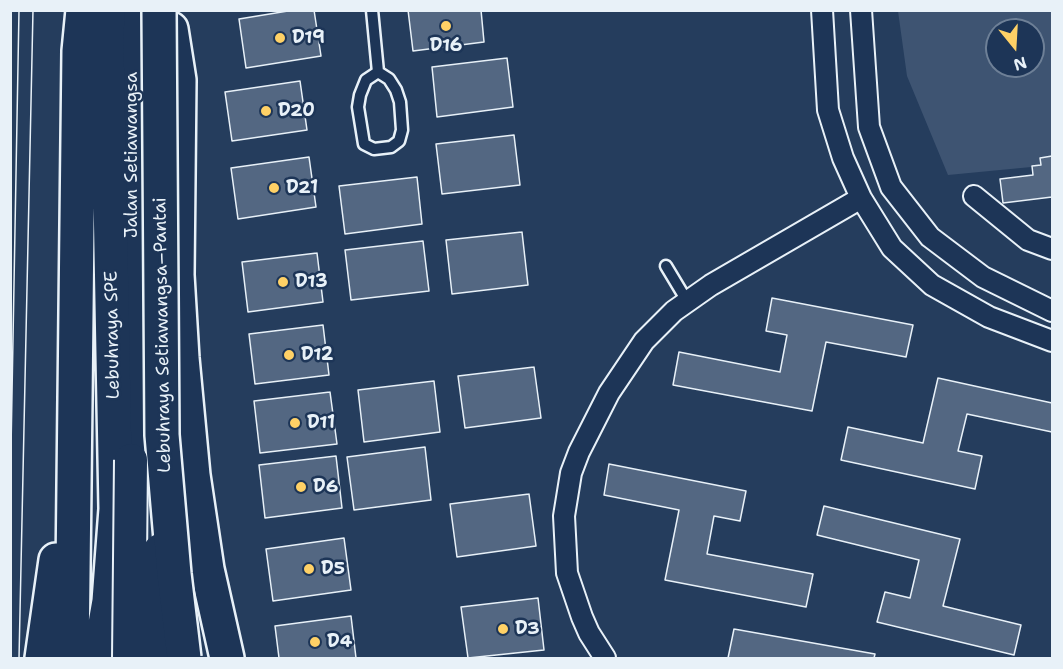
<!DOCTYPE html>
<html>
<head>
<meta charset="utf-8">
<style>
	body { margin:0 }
	#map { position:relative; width:1063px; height:669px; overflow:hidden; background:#253d5d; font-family:"Shantell Sans",sans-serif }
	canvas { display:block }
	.frame { position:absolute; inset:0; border:12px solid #e8f1f8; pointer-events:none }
	.north { position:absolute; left:985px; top:18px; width:60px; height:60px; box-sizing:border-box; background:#1d3557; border:2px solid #6e8097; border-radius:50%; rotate:162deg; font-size:16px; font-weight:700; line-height:24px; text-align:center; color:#e8f1f8 }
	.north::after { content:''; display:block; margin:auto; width:21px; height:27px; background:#ffd166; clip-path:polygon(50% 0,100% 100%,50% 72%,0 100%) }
</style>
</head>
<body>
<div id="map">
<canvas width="1063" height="669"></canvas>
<div class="frame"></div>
<div class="north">N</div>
</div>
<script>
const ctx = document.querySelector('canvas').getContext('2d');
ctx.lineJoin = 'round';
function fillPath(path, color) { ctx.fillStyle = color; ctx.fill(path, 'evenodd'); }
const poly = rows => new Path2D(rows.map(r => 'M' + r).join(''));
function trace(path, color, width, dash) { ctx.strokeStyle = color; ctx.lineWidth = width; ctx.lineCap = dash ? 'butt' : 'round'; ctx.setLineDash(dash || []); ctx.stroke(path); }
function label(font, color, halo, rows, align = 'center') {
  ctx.font = font + ' "Shantell Sans",sans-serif'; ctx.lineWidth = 5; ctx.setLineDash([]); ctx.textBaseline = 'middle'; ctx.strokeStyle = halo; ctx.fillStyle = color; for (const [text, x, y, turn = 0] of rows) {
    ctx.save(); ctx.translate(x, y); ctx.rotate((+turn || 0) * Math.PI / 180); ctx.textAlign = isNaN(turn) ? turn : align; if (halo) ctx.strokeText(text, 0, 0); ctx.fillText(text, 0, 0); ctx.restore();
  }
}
fillPath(poly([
	[898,11,1052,11,1052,165,948,175,907,76],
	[997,30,1033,30,1033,66,997,66]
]), '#3e5472');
const building = poly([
	[294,10,314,10,321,56,246,68,239,19,294,10],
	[408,10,481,10,484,42,413,51,408,10],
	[507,58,513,107,437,117,432,67,507,58],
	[300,81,307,130,232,141,225,92,300,81],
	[514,135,520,185,442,194,436,144,514,135],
	[1052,156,1052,197,1003,203,1000,179,1033,175,1032,166,1041,165,1040,158,1052,156],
	[309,157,316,207,238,219,231,168,309,157],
	[417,177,422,224,345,234,339,186,417,177],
	[522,232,528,285,452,294,446,240,522,232],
	[423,241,429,291,351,300,345,250,423,241],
	[317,253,323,302,248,312,242,262,317,253],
	[772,298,913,325,906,357,826,342,812,411,673,385,679,352,780,372,787,335,766,331,772,298],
	[323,325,329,375,255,384,249,334,323,325],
	[534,367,541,418,465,428,458,376,534,367],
	[938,378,1052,403,1052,432,967,414,958,451,982,456,975,489,841,460,848,427,923,443,938,378],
	[434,381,440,432,364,442,358,390,434,381],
	[330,392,337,444,260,453,254,401,330,392],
	[425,447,431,500,354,510,347,457,425,447],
	[336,456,342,508,265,518,259,465,336,456],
	[609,464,746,491,740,521,714,516,707,554,813,574,806,607,665,580,679,510,604,495,609,464],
	[529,494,536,546,457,557,450,504,529,494],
	[824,506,960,539,943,606,1021,625,1014,655,877,622,885,592,910,598,919,560,817,535,824,506],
	[344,538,351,590,273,601,266,549,344,538],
	[538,598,544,650,468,658,461,607,538,598],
	[351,616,356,658,279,658,275,626,351,616],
	[734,629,875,654,874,658,728,658,734,629]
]);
fillPath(building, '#536782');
trace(building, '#e8f1f8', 1.5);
const lane = poly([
	[372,10,378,72],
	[378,72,389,79,396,90,400,102,402,130,399,141,391,147,374,149,364,144,358,107,360,95,366,80,378,72],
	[666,266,687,301]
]);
const street = poly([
	[822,10,828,110,843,158,861,198,892,248,932,285,989,317,1052,341],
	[861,10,869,127,891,187,930,237,983,277,1052,311],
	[974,196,1028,240,1052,249],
	[605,658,589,633,582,617,567,573,564,516,571,473,579,452,609,393,644,341,674,311,711,285,861,198]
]);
const primary = poly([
	[131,460,132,10]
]);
const highway = poly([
	[171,29,179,80,177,275,182,358,193,475,207,569,227,658],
	[42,658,56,560],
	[72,658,79,51,83,10],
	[99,658,109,601,116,509,107,42,108,10]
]);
trace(lane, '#e8f1f8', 15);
trace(street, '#e8f1f8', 24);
trace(primary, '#e8f1f8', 36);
trace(highway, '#e8f1f8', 38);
trace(lane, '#1d3557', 10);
trace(street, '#1d3557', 20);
trace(primary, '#1d3557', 32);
trace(highway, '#1d3557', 33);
trace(poly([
	[10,503,19,10],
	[19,658,33,10]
]), '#e8f1f8', 1.5);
const primaryBridge = poly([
	[129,658,131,460],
	[160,658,160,550]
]);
const highwayBridge = poly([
	[159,10,162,435,174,574,184,658]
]);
trace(primaryBridge, '#e8f1f8', 36, []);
trace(highwayBridge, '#e8f1f8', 38, []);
trace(primaryBridge, '#1d3557', 32);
trace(highwayBridge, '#1d3557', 33);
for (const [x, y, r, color] of [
	[446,26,6,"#ffd166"],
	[280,38,6,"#ffd166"],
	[266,111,6,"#ffd166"],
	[274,188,6,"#ffd166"],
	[283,282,6,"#ffd166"],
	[289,355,6,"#ffd166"],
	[295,423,6,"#ffd166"],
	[301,487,6,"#ffd166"],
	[309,569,6,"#ffd166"],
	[503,629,6,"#ffd166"],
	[315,642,6,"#ffd166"]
]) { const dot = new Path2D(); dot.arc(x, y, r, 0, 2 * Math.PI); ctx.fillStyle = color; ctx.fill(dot); trace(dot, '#1d3557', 2); }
label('bold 18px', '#e8f1f8', '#1d3557', [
	["D19",292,38],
	["D16",446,46,"center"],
	["D20",278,111],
	["D21",286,188],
	["D13",295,282],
	["D12",301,355],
	["D11",307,423],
	["D6",313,487],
	["D5",321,569],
	["D3",515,629],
	["D4",327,642]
], 'left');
label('18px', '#e8f1f8', '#1d3557', [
	["Jalan Setiawangsa",132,155,-90],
	["Lebuhraya SPE",113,335,-91],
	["Lebuhraya Setiawangsa–Pantai",163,335,-91]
]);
</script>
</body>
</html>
